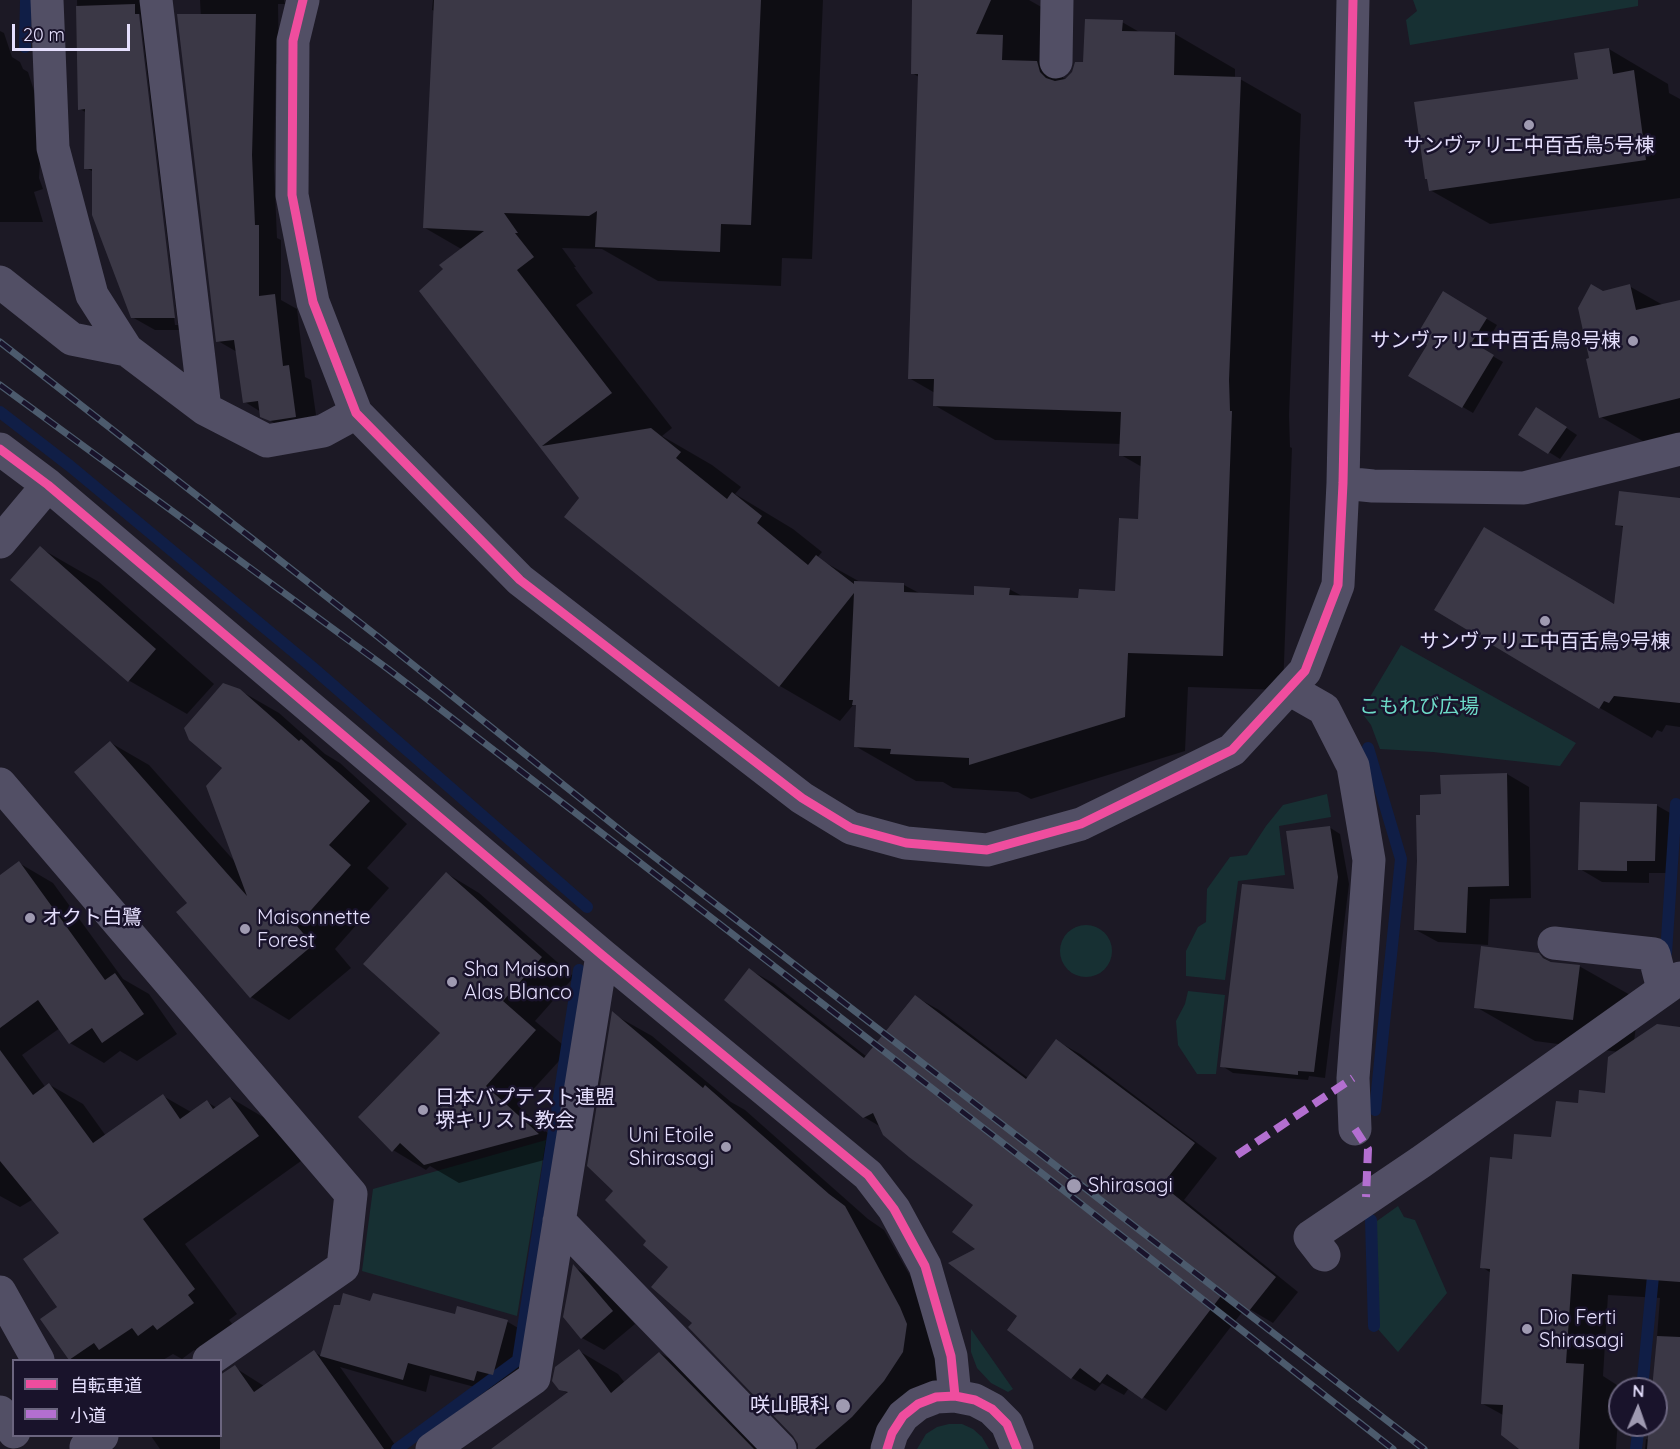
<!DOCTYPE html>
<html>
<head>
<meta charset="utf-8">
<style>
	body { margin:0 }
	#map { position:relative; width:1680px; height:1449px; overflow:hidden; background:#1c1925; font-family:Quicksand,"Noto Sans JP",sans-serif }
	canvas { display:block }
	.legend { position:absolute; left:12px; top:1359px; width:210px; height:78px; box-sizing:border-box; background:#19132b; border:2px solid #6b657f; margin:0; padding:8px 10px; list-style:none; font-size:18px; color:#e5dffd }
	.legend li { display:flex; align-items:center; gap:12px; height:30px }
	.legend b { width:30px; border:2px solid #6b657f }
	.north { position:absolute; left:1608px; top:1377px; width:60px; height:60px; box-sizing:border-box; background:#19132b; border:2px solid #6b657f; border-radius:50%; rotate:2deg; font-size:16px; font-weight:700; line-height:24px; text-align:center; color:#e5dffd }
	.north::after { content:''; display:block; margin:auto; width:21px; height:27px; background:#9f9ab1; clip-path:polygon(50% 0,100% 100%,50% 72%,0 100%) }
	.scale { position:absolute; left:12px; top:24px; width:118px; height:27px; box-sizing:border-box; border:3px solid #e5dffd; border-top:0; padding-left:8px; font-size:18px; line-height:21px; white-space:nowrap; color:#e5dffd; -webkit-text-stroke:4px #19132b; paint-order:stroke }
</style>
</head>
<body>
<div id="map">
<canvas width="1680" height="1449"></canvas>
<ul class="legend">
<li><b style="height:8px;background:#ef4d9e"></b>自転車道</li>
<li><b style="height:8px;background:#b36fd0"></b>小道</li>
</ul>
<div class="north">N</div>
<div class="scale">20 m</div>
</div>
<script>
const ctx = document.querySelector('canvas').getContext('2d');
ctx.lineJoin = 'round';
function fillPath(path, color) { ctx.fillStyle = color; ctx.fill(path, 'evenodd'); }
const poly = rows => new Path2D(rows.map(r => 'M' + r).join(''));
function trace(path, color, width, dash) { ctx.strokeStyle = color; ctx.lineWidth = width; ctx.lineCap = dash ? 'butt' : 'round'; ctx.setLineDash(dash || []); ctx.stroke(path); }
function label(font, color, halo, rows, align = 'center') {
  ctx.font = font + ' Quicksand,"Noto Sans JP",sans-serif'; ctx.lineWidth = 5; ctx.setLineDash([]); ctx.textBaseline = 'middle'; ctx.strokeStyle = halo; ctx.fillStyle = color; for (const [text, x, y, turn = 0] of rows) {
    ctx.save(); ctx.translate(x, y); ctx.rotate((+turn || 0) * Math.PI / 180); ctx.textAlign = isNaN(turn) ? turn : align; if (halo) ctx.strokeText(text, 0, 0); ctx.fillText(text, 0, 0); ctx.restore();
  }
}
fillPath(poly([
	[1413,0,1638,0,1638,6,1410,45,1406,20,1417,11],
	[1401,645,1576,743,1560,766,1433,752,1380,749,1371,725,1361,712],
	[1327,794,1331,817,1279,826,1285,875,1238,881,1225,980,1186,976,1186,951,1198,927,1206,922,1207,889,1230,857,1247,855,1266,826,1283,805],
	'1060 951a26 26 0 1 1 52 0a26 26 0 1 1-52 0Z',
	[1188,991,1225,995,1216,1074,1197,1074,1178,1045,1176,1021,1185,1004],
	[546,1140,517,1316,362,1271,373,1189],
	[1398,1206,1404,1217,1415,1220,1447,1293,1398,1352,1377,1328,1377,1221],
	[971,1329,1013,1389,1008,1392,991,1383,977,1368,971,1352],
	[949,1424,962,1424,973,1429,982,1437,989,1449,917,1449,926,1434,937,1427]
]), '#173033');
fillPath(poly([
	[77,0,158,0,197,330,155,330,132,317,94,172,86,168,87,113,80,109],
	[137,14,140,14,178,325,175,325],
	[200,0,284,0,285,4,278,4,279,64,276,64,274,168,277,238,281,240,281,300,297,309,305,377,311,380,318,429,285,429,262,416,261,412,245,402,237,352,218,341],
	[433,0,823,0,812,259,782,258,781,286,658,281,602,249,562,248,576,267,574,267,593,293,576,305,672,428,662,436,712,465,741,487,735,494,793,529,822,552,817,558,862,583,904,585,921,594,975,596,1009,589,1024,597,1080,599,1116,593,1140,520,1142,467,1121,455,1121,444,995,440,934,405,935,393,909,378,919,77,912,73,914,0,1029,0,1059,17,1063,78,1065,79,1084,63,1122,22,1141,33,1175,34,1235,69,1235,78,1240,79,1301,114,1289,415,1290,447,1292,448,1283,690,1188,687,1185,751,1031,799,1018,792,953,788,943,782,916,781,855,746,858,706,854,704,840,721,780,686,581,498,421,291,463,250,425,228,435,11,432,10],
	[0,31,4,33,12,57,20,62,23,69,28,72,43,119,39,178,43,189,34,192,43,222,0,222],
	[1609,49,1668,84,1669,93,1680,99,1680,198,1490,224,1430,190,1429,180,1580,80],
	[1629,286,1663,305,1680,301,1680,458,1674,459,1601,417,1591,359,1603,292],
	[1443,293,1497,325,1482,350,1503,362,1473,413,1410,376,1429,344],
	[1547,415,1577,435,1560,459,1520,434],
	[1680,499,1680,727,1666,725,1662,732,1657,730,1652,738,1600,708,1624,528,1617,524],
	[40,548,99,582,214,684,187,714,128,680],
	[239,690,279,713,325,754,340,763,407,824,367,868,389,888,335,949,351,968,289,1020,251,997,189,904,111,743,149,765,237,864,224,768],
	[1507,774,1529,787,1531,898,1490,899,1488,945,1438,942,1416,930,1421,817,1442,796],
	[1656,805,1679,818,1677,873,1649,873,1649,883,1602,882,1580,869],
	[1329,827,1340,834,1349,884,1325,1078,1309,1076,1308,1080,1233,1073,1222,1066,1296,891],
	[19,863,53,883,123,979,149,994,177,1034,137,1061,120,1051,104,1063,70,1043,60,1028,22,1055,46,1088,50,1085,83,1104,106,1136,163,1096,191,1112,207,1102,217,1108,231,1098,273,1123,301,1161,185,1244,237,1314,229,1320,236,1328,201,1354,194,1350,182,1359,173,1354,163,1360,72,1360,42,1319,59,1307,61,1234,85,1168,20,1207,0,1196,0,877],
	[446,873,479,893,574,977,535,1021,569,1050,518,1106,570,1153,459,1183,430,1166,426,1170,393,1150,443,1032],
	[1538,955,1553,963,1579,966,1639,1000,1634,1042,1680,1028,1680,1449,1645,1449,1646,1439,1649,1440,1650,1425,1656,1425,1656,1389,1653,1389,1660,1298,1608,1295,1603,1376,1620,1387,1616,1449,1521,1449,1503,1415,1483,1404,1491,1273,1482,1267,1552,1139,1579,1105,1606,1094,1619,1052,1535,1041,1476,1007],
	[750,970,773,983,867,1057,916,997,939,1010,1028,1078,1057,1041,1080,1054,1217,1158,1184,1200,1298,1292,1273,1323,1246,1307,1166,1411,1129,1388,1124,1395,1102,1383,1095,1391,1072,1378,1009,1330,1020,1316,978,1250,975,1204,881,1127,864,1117],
	[613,1014,652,1036,731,1102,745,1110,868,1219,884,1230,917,1288,942,1375,880,1449,800,1449,799,1443,795,1435,695,1323,670,1267,648,1241,615,1191],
	[574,1267,595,1279,635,1324,604,1350,582,1338],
	[371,1303,456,1316,458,1308,508,1322,530,1335,516,1386,497,1393,430,1375,426,1392,340,1367,398,1449,160,1449,151,1436,220,1436,237,1369,264,1386,314,1352,321,1356],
	[579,1351,618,1374,625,1383,660,1353,699,1376,770,1449,493,1449,569,1394,560,1389]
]), '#0007');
trace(poly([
	[25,47,26,0],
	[0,412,70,466,312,667,587,907],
	[1368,748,1401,859,1375,1110],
	[1666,953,1676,804],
	[1371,1220,1374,1326],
	[1642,1389,1654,1266],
	[397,1449,518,1360,579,970],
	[1636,1449,1639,1425]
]), '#101e46', 12);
fillPath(poly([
	[434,0,761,0,751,225,721,224,720,252,595,247,597,211,589,216,504,213,518,233,515,233,534,257,517,270,612,393,542,446,651,428,681,452,676,458,727,499,732,492,762,516,757,523,808,565,816,555,854,584,854,581,904,583,904,592,974,595,974,586,1010,588,1009,595,1078,598,1079,589,1115,591,1119,518,1138,519,1141,456,1119,456,1121,412,933,406,934,379,908,379,918,74,911,74,912,0,991,0,976,34,1003,35,1002,60,1037,61,1040,72,1046,78,1055,81,1065,79,1072,72,1075,62,1083,62,1085,19,1123,20,1122,31,1175,32,1174,75,1241,77,1229,380,1230,411,1232,411,1223,656,1128,653,1125,717,969,765,969,758,890,754,891,749,854,747,856,705,852,705,853,700,849,700,854,593,779,687,564,517,579,498,419,291,443,269,439,265,484,231,423,228],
	[135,4,135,14,139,14,175,318,131,318,92,215,92,169,84,169,85,109,78,110,76,6],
	[177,14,256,14,252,155,255,225,259,225,259,296,275,294,283,366,289,365,296,417,270,421,260,417,258,401,243,403,234,340,216,342],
	[1609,48,1613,74,1634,70,1646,160,1429,191,1427,179,1425,179,1414,102,1578,79,1574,53],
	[1591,284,1603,291,1630,284,1636,310,1680,300,1680,398,1599,418,1586,359,1589,358,1578,308],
	[1443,291,1487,318,1472,342,1494,355,1462,408,1408,376,1427,345,1415,338],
	[1536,407,1567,427,1548,454,1518,435],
	[1619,491,1680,498,1680,703,1614,696,1609,703,1604,701,1599,709,1434,610,1484,527,1614,604,1623,526,1615,525],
	[40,546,156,649,128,682,10,580],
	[223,683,240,689,299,741,301,739,370,801,329,845,351,865,297,926,313,945,250,998,176,912,187,903,74,772,110,741,247,896,206,786,222,768,189,740,184,728],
	[1507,773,1509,886,1468,887,1466,933,1414,930,1417,861,1416,815,1420,815,1420,795,1441,794,1440,775],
	[1580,802,1657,804,1655,861,1627,861,1627,871,1578,870],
	[1330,826,1338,877,1314,1072,1298,1071,1298,1075,1220,1067,1242,884,1294,889,1286,831],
	[19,861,105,980,115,973,144,1014,102,1043,92,1028,69,1044,38,1000,0,1028,0,875],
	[446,872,542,957,503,1001,536,1030,486,1086,539,1134,424,1165,400,1143,392,1152,358,1117,440,1033,363,964],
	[1481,946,1539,953,1543,958,1551,962,1580,965,1573,1020,1474,1008],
	[749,968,864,1058,915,995,1026,1079,1056,1039,1195,1143,1162,1185,1276,1277,1249,1311,1224,1292,1142,1399,1107,1374,1100,1383,1080,1368,1071,1379,1007,1330,1017,1316,948,1263,975,1249,952,1232,973,1205,909,1157,883,1135,873,1113,863,1118,724,1000],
	[612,1011,703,1088,705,1085,829,1194,845,1206,900,1307,907,1324,903,1352,884,1381,852,1417,815,1449,798,1449,798,1444,793,1436,688,1327,692,1323,651,1287,668,1267,643,1245,646,1241,605,1200,613,1191,587,1166],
	[1657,1024,1680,1027,1680,1282,1572,1274,1566,1363,1584,1364,1579,1449,1519,1449,1501,1435,1503,1405,1481,1404,1490,1269,1480,1268,1490,1157,1512,1159,1514,1134,1551,1137,1556,1101,1578,1103,1579,1090,1605,1093,1608,1057],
	[0,1050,33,1095,49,1083,93,1143,163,1094,180,1119,207,1100,213,1109,230,1097,259,1136,143,1219,195,1289,188,1295,194,1303,157,1330,153,1325,138,1336,132,1328,99,1350,94,1343,69,1360,40,1319,57,1307,23,1259,59,1233,0,1161],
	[573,1264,613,1311,581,1339,563,1317],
	[343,1293,370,1301,373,1293,455,1314,457,1306,508,1320,493,1375,477,1371,474,1381,408,1363,403,1380,320,1356,334,1305,340,1305],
	[1657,1336,1680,1337,1680,1449,1647,1449,1649,1425,1656,1425,1656,1389,1652,1389],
	[579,1349,611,1393,659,1352,754,1449,491,1449,568,1392,559,1390,552,1381,555,1367],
	[314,1350,384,1449,220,1449,220,1375,235,1365,254,1392]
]), '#3b3846');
trace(poly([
	[47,0,53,148,92,295,127,350],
	[156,0,205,409],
	[303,0,293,41,292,195,313,302,356,413,520,580,802,798,851,828,906,843,987,850,1081,824,1232,750,1305,671,1338,585,1343,483,1353,0],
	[1056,62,1057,0],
	[0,282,72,339,127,350,205,409,267,441,323,431,356,413],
	[0,449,48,485,602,955,868,1175,894,1209,925,1266,951,1356,955,1396],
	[1343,483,1373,486,1524,488,1680,449],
	[0,542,48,485],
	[1289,689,1324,709,1353,766,1369,860,1353,1078,1355,1129],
	[0,784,351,1194,343,1267,209,1360],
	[1554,943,1654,954,1663,989],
	[559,1221,780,1449],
	[1324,1255,1310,1237,1421,1162,1680,978],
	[0,1292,38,1360],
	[0,1412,14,1432],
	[86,1447,102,1436],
	[432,1449,534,1378,602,955],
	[887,1449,892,1433,903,1416,918,1404,936,1397,955,1396,975,1400,992,1409,1007,1424,1017,1449]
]), '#524f65', 33);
const rail = poly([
	[0,342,377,636,630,838,1424,1449],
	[0,385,388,669,616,844,1048,1178,1393,1449]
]);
trace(rail, '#4c5b6d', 7);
trace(rail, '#19132b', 4.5, [14]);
trace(poly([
	[1355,1129,1368,1149,1366,1197],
	[1237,1155,1353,1078]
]), '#b36fd0', 8, [15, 8]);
trace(poly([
	[303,0,293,41,292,195,313,302,356,413,520,580,802,798,851,828,906,843,987,850,1081,824,1232,750,1305,671,1338,585,1343,483,1353,0],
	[0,449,48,485,602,955,868,1175,894,1209,925,1266,951,1356,955,1396],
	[887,1449,892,1433,903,1416,918,1404,936,1397,955,1396,975,1400,992,1409,1007,1424,1017,1449]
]), '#ef4d9e', 9);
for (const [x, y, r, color] of [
	[1529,125,6,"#9f9ab1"],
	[1633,341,6,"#9f9ab1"],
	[1545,621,6,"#9f9ab1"],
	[30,918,6,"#9f9ab1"],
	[245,929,6,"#9f9ab1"],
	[452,982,6,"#9f9ab1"],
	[423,1110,6,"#9f9ab1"],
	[726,1147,6,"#9f9ab1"],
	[1074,1186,8,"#9f9ab1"],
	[1527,1329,6,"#9f9ab1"],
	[843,1406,8,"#9f9ab1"]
]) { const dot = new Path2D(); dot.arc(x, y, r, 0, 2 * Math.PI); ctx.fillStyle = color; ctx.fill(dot); trace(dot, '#19132b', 2); }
label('20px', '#e5dffd', '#19132b', [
	["サンヴァリエ中百舌鳥5号棟",1529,146,"center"],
	["サンヴァリエ中百舌鳥8号棟",1621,341,"right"],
	["サンヴァリエ中百舌鳥9号棟",1545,642,"center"],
	["オクト白鷺",42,918],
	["Maisonnette",257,918],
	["Forest",257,941],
	["Sha Maison",464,970],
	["Alas Blanco",464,993],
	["日本バプテスト連盟",435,1098],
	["堺キリスト教会",435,1121],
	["Uni Etoile",714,1136,"right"],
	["Shirasagi",714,1159,"right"],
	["Shirasagi",1088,1186],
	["Dio Ferti",1539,1318],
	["Shirasagi",1539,1341],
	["咲山眼科",830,1406,"right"]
], 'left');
label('20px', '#6ddbc8', '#19132b', [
	["こもれび広場",1419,707]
]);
</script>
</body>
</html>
